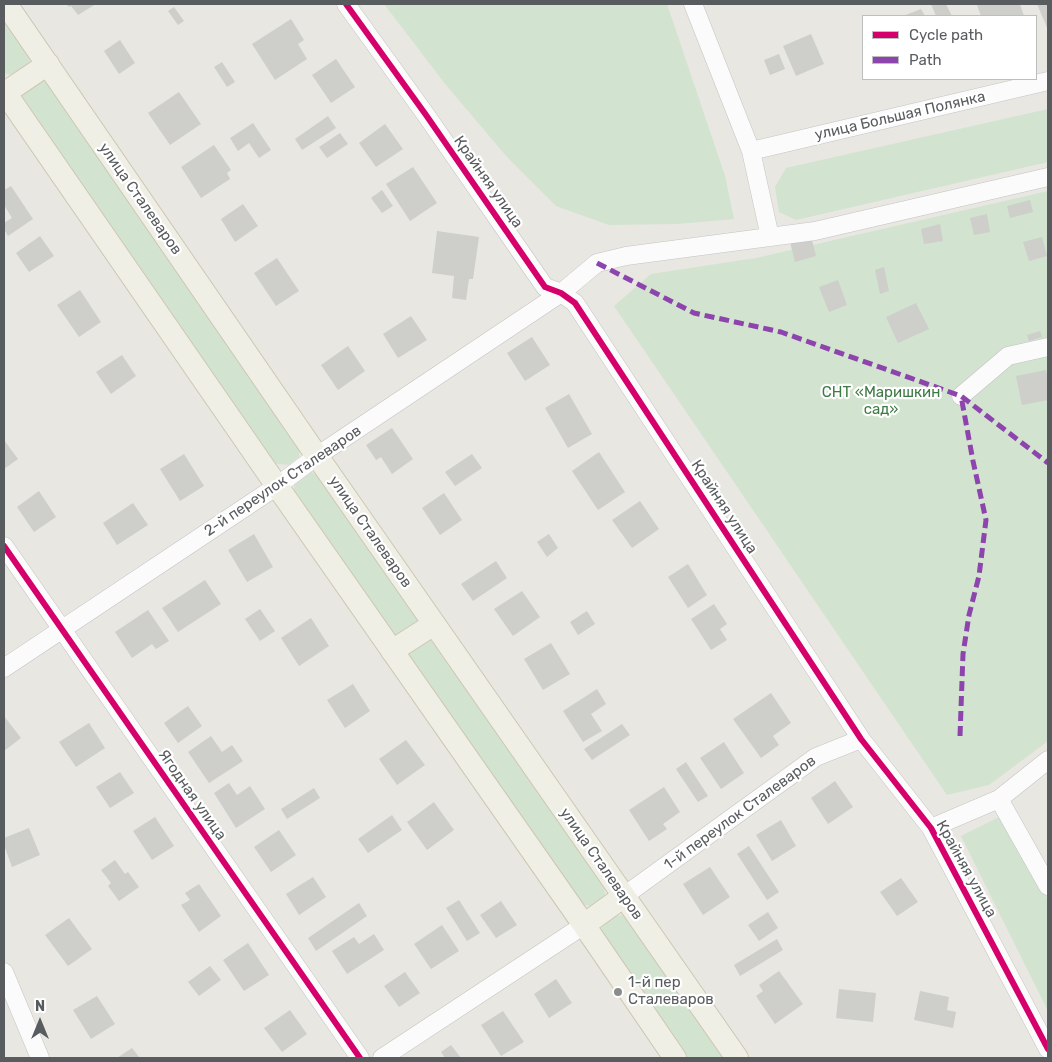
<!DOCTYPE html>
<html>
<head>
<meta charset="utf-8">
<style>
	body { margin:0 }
	#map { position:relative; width:1052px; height:1062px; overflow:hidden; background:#e8e7e2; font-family:Rubik,sans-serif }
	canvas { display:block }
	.frame { position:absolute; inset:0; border:5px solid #595c5f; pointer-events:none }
	.legend { position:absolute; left:862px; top:15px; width:175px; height:65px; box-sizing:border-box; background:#fff; border:1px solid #bdbebf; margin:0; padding:6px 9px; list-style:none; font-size:15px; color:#595c5f }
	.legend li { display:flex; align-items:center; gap:10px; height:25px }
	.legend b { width:25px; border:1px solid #bdbebf }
	.north { position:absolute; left:15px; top:997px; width:50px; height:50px; -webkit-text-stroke:4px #fff; paint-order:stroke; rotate:0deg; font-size:14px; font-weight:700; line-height:20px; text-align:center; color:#595c5f }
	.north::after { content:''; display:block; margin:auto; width:18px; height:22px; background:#595c5f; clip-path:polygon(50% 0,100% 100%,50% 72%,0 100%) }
</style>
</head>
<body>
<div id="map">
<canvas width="1052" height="1062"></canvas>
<div class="frame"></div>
<ul class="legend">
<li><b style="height:6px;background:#d6006c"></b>Cycle path</li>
<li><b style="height:6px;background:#8e44ad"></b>Path</li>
</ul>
<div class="north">N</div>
</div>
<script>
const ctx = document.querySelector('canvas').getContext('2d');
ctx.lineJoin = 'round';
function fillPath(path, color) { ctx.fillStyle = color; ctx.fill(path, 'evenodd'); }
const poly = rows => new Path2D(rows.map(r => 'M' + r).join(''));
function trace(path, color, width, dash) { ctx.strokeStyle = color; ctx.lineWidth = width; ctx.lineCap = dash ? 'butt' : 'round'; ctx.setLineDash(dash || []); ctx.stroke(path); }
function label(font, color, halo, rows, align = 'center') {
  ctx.font = font + ' Rubik,sans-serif'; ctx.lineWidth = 4.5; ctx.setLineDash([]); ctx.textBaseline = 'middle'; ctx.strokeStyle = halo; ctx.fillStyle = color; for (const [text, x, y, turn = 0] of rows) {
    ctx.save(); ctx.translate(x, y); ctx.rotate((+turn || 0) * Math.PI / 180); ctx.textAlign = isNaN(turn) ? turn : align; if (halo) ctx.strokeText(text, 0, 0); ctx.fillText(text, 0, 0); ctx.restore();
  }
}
fillPath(poly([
	[384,4,667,4,725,176,734,219,677,224,609,225,556,206,507,157,446,85],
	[4,16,30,53,29,66,15,76,4,73],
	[42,80,57,90,300,443,299,457,288,465,271,463,24,107,22,92],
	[1048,109,1048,162,796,220,779,212,775,187,786,168],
	[1048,191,1048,741,989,785,947,795,614,306,651,274,756,258],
	[308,470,324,479,420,619,400,638,391,636,295,498,294,481],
	[433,637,604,884,605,897,594,907,578,903,406,657,407,647],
	[1005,814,1048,900,1048,1011,961,836],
	[622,915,629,920,727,1058,686,1058,601,930,603,924,615,916]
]), '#d2e3d0');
fillPath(poly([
	[66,4,96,4,78,15,71,6,69,7],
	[931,4,946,4,952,16,936,16],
	[979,4,1020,4,1024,16,981,16,977,5],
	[1037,4,1048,4,1048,30],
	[174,7,184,21,178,25,168,11],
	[921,9,925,16,903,16],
	[291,19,304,40,298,44,307,59,275,80,252,44],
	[811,34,824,64,796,76,783,46],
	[120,40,135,63,119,74,104,51],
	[779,54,785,69,770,75,764,60],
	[336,59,355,87,331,103,312,75],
	[222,62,235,82,227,87,214,67],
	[179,92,201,124,170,145,148,113],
	[328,116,336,128,302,150,295,139],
	[253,123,271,150,259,158,249,143,238,151,230,138],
	[385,124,403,149,376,167,359,143],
	[340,133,348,144,327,158,319,147],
	[214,145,231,170,227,173,230,179,201,198,181,167],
	[413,167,437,203,410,221,386,184],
	[11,186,33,219,8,236,4,229,4,223,12,218,4,205,4,190],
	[382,190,393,206,382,213,371,198],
	[1030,200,1033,212,1010,218,1007,206],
	[243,204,258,226,235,242,221,219],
	[987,214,990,232,974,235,970,218],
	[940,224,943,241,924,244,921,229],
	[437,231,479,237,473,279,469,279,466,300,452,298,454,276,432,273],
	[810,232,816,256,795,262,789,238],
	[40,236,54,256,29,272,16,253],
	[1042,237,1047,256,1029,261,1023,242],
	[277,258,299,291,276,306,254,273],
	[884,267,889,291,880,294,875,270],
	[838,280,847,305,829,312,819,287],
	[80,290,101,322,79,337,57,305],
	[916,303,929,329,898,343,886,317],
	[411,316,427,340,398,358,383,334],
	[1040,331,1042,337,1029,341,1027,335],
	[532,337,550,365,525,381,507,353],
	[348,346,365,371,338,390,321,365],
	[122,355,136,376,111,394,96,372],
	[1046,370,1048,381,1048,400,1022,405,1016,376],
	[569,394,592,434,568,448,545,408],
	[392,428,413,459,392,474,381,457,376,460,366,445],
	[4,440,18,459,4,469],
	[599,452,625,492,598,510,572,471],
	[184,454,204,486,180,501,160,469],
	[472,454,482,468,455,486,445,472],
	[39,491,56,517,34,532,17,507],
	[444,493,462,520,440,535,422,508],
	[640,501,659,529,632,548,612,520],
	[133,503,148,525,117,545,103,523],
	[254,534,273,567,247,582,228,550],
	[549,534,558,548,547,557,537,542],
	[496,561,507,578,473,601,461,584],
	[688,564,707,595,688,608,668,577],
	[205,580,221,604,178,632,162,608],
	[522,591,540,617,513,636,494,609],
	[714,604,727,624,720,629,727,640,711,650,691,619],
	[260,609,275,631,260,641,245,619],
	[148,610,169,641,156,649,152,644,132,658,115,632],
	[587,611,595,624,578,635,570,622],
	[311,618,329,646,299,666,281,638],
	[551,643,570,674,543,690,524,659],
	[353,684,370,711,345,728,327,700],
	[597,689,606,704,591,714,602,731,583,742,563,711],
	[771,693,791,723,773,736,779,745,761,758,733,719],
	[188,706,202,726,178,743,164,723],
	[4,716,21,738,4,751],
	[89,723,105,748,76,767,59,742],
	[622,724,630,735,592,760,584,749],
	[211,736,222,752,232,745,243,761,209,783,188,752],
	[406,740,425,765,397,785,379,759],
	[724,742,744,773,721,789,700,758],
	[686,762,708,796,698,802,676,769],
	[120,772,134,793,110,808,96,787],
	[835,781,853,807,828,824,811,798],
	[229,783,237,795,250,786,265,809,236,828,214,793],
	[664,787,680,812,663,824,667,829,649,841,629,810],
	[314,788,320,798,287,819,281,809],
	[434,802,454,830,427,850,407,822],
	[392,815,402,830,368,853,358,839],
	[155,817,174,846,152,860,133,831],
	[781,820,796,846,772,861,756,835],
	[29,828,40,855,12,867,4,845,4,838],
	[279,830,296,855,271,872,254,847],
	[749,846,779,892,767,900,737,854],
	[115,860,125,874,128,872,139,887,119,901,108,886,111,883,101,870],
	[710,867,730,897,703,915,683,884],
	[313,877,326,897,299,915,286,894],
	[901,878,918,902,897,916,880,892],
	[199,884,221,916,199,932,181,905,190,900,185,893],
	[459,900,480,933,467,941,446,908],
	[501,901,517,925,496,938,480,915],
	[359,903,367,916,316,951,308,938],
	[768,912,778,928,759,941,748,925],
	[69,918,92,949,68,966,45,935],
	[442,925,459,951,431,969,414,944],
	[374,934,384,950,347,974,332,951,354,937,359,944],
	[777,939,783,950,740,976,734,965],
	[248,943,269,975,244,991,223,960],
	[210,966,221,980,199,996,188,982],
	[779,971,803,1004,775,1024,756,996,763,991,759,985],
	[405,972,420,993,399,1007,384,986],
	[556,979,572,1003,549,1018,534,994],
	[839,989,876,993,873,1022,836,1018],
	[920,991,949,997,947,1010,956,1012,953,1028,914,1020],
	[97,996,115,1024,91,1039,73,1010],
	[290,1010,307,1034,282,1052,264,1028],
	[503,1011,524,1042,501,1056,481,1025],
	[451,1045,461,1058,445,1058,441,1052],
	[132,1048,140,1058,117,1058]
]), '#cececb');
const minor = poly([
	[346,4,426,115,545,287,561,293,575,303,861,739,931,828,1048,1049],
	[693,4,751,151,770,237],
	[751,151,1048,81],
	[961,396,1008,356,1048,347],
	[4,546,360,1058],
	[4,668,277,486,317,456,561,293,597,263,626,256,815,231,1048,177],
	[999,799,1048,886],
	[931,828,999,799,1048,760],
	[624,896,816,757,861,739],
	[4,972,40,1058],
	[382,1058,584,925]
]);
const major = poly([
	[6,4,317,456,737,1058],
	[4,91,277,486,584,925,675,1058],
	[5,93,48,64],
	[392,651,434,624],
	[584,925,624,896]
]);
trace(minor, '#c4c3c3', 19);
trace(major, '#cdc7b3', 24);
trace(minor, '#fcfbfb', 18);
trace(major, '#f0efe6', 22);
trace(poly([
	[597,263,694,313,781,332,961,396,1048,463],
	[960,736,963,654,969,615,979,576,986,520,973,461,961,396]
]), '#8e44ad', 5, [10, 5]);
trace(poly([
	[346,4,426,115,545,287,561,293,575,303,861,739,931,828,1048,1049],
	[4,546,360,1058]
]), '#d6006c', 6);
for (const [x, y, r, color] of [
	[618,992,5,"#8b8d8d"]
]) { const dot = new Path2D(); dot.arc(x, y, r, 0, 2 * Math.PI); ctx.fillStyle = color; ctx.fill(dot); trace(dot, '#fff', 2); }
label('15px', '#595c5f', '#fff', [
	["улица Большая Полянка",900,116,-13],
	["Крайняя улица",488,182,55],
	["улица Сталеваров",140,199,55],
	["2-й переулок Сталеваров",283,481,-34],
	["Крайняя улица",724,507,57],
	["улица Сталеваров",370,532,55],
	["Ягодная улица",192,795,55],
	["1-й переулок Сталеваров",740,813,-36],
	["улица Сталеваров",601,864,55],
	["Крайняя улица",966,869,61]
]);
label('15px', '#3e7a43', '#fff', [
	["СНТ «Маришкин",881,393],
	["сад»",881,410]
]);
label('15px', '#595c5f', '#fff', [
	["1-й пер",628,983],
	["Сталеваров",628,1000]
], 'left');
</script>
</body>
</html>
